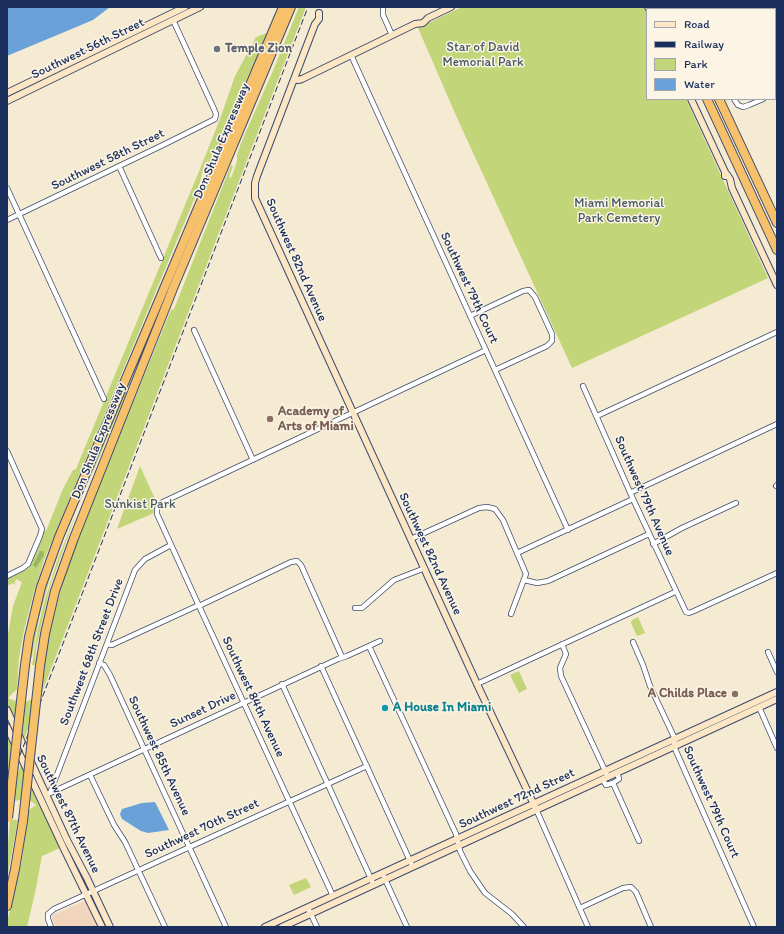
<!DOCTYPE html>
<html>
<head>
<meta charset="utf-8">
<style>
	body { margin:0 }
	#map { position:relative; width:784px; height:934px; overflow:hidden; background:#f5ead2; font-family:Itim,sans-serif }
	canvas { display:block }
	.frame { position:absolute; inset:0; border:8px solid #1b2f5e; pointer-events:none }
	.legend { position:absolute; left:646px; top:8px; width:130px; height:92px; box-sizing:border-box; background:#fcf5e5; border:1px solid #a2a6af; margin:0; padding:5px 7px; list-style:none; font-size:12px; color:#1b2f5e }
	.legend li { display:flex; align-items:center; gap:8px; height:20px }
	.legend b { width:20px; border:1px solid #a2a6af }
</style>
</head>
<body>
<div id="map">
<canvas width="784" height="934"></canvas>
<div class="frame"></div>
<ul class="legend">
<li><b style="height:5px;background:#fce6c4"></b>Road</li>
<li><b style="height:5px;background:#1b2f5e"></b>Railway</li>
<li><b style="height:11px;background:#c2d578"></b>Park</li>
<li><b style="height:11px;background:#6aa1d8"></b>Water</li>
</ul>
</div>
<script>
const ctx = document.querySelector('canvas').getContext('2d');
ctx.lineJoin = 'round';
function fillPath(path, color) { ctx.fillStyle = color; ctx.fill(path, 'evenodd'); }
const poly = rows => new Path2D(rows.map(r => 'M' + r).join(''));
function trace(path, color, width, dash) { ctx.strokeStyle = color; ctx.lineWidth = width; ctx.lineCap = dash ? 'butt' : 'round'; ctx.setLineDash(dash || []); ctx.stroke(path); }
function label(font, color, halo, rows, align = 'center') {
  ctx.font = font + ' Itim,sans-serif'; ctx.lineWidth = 3; ctx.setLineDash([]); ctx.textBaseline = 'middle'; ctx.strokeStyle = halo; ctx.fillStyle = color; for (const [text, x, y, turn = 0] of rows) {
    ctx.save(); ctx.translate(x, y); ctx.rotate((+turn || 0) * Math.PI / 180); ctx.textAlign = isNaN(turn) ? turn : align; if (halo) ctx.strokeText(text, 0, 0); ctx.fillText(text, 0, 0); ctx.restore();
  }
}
fillPath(poly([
	[84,901,87,903,98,927,56,927,52,918,53,915]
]), '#f2d5bd');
fillPath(poly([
	[299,7,306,7,24,739,7,703,7,640,13,606,22,582,16,579,14,585,13,583,7,586,7,577,29,566,44,530,46,531,63,489,73,470,76,469,202,164,220,119,235,76,256,37,267,33,210,163,207,162,209,157,204,166,198,190,44,560,34,592,24,630,19,658,17,689,8,698,12,700,26,702,32,699,45,669,43,665,57,604,66,571,80,532,171,310,174,309,231,165,233,166,229,177,231,178,233,173,237,161,237,155,241,143,272,73],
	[462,7,644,7,647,15,647,99,686,99,768,278,572,368,458,120,418,28],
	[126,389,128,389,89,481,93,471,92,470],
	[140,466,156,501,153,506,154,513,117,529],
	[77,511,50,587,36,649,35,665,32,665,38,628,44,603,57,561],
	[55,560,39,618,32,657,29,659,42,602],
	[638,617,645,633,637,636,631,623,632,620],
	[519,671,527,689,519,693,510,675],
	[8,737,17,755,7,783,7,747],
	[21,764,60,848,42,856,35,893,27,927,7,927,7,922,22,860,25,836,26,812,36,805,31,801,20,800,14,801,7,805],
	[10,819,18,820,7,879,7,855],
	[306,878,311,887,294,895,289,885]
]), '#c2d578');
fillPath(poly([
	[40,551,43,551,44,555,36,568,33,565]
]), '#99b668');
fillPath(poly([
	[7,7,110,7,93,20,7,56],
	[155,802,169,830,148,833,141,831,122,819,120,814,122,809,142,803]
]), '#6aa1d8');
const street = poly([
	[383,7,383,15,392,35],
	[690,7,691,9],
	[696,9,700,7],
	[351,55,568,530],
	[775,94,777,93],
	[734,99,738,105,743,107,749,105,763,99],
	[119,166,161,258],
	[7,188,104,399],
	[7,220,163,145,215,119,216,114,214,109,173,20],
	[470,316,523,291,529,290,535,297,552,334,552,341,547,346,495,370],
	[194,330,253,460],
	[583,386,633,499,686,612,689,613,694,611,777,573],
	[597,416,777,332],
	[7,451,42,529,40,536,28,564,23,568,7,576],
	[776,486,777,485],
	[630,493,777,424],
	[411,539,479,508,487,507,495,509,503,520,526,574,511,614],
	[653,544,682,528,736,503],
	[517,553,633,499],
	[524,580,537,583,548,581,649,534],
	[199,606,291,562,297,561,301,565,342,657],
	[355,608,362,608,394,580,425,568],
	[633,642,643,665,650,686,675,739,674,746,676,751,754,927],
	[107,644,112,645,116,643,199,605],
	[562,644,566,654,560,668,561,676,608,777],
	[369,646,456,834,460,851,470,871,485,893,512,914,524,927],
	[768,652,777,672],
	[99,663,104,665,110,675,226,927],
	[321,666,411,863],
	[282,684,372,881],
	[477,684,675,592],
	[759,707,777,748],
	[90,775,114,825,125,842,165,927],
	[602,779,606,785,613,783,619,779,617,772],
	[613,783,639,841],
	[50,793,135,570,145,559,171,545],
	[46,795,338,659,347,656,380,641],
	[536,809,588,927],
	[384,877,407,927],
	[333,896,199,606,157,514,157,509,159,505,163,502,486,350],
	[308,908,317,927],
	[580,908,623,888,631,887,636,892,651,927],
	[51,927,48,919,48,914,54,909,367,766]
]);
const secondary = poly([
	[648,7,649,9],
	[319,13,319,19,315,24,257,176,255,183,255,198,477,684,536,809],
	[294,79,298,80,302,79,415,24,423,23,428,18,451,7],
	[7,93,185,7],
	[691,99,725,172,725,176],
	[7,101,200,7],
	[725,172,730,179,732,188,777,285],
	[7,710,67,840,87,878,110,927],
	[7,727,64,849,102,927],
	[265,927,777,692],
	[282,927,777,699]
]);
const highway = poly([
	[654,7,655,9],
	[662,7,663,9],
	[674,7,675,9],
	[684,7,685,9],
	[707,99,777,250],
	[719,99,777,223],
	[25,665,29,637,41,587,59,537,283,7],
	[40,666,45,634,55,591,74,538,174,286,291,7],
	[7,906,15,869,23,821]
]);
trace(street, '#3c4b6f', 6);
trace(secondary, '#3c4b6f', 8);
trace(highway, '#3c4b6f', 10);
trace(street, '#fff', 4.5);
trace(secondary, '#fce6c4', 6);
trace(highway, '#f7c06b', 8);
trace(poly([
	[7,789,308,7]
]), '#1b2f5e', 1, [6, 3]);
const highwayBridge = poly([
	[8,818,25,665],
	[23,821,40,666]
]);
trace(highwayBridge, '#3c4b6f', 10, []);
trace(highwayBridge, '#f7c06b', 8);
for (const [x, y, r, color] of [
	[217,49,4,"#6b7280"],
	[270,419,4,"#8d6e63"],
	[735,694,4,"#8d6e63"],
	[385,708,4,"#0f9aa8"]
]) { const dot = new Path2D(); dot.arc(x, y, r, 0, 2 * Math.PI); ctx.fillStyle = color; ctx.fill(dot); trace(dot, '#fcf5e5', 1.5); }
label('13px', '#455864', '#fcf5e5', [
	["Star of David",483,48],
	["Memorial Park",483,63],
	["Miami Memorial",619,204],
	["Park Cemetery",619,219],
	["Sunkist Park",140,505]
]);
label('13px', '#1b2f5e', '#fcf5e5', [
	["Southwest 56th Street",88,49,-26],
	["Don Shula Expressway",222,141,-67],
	["Southwest 58th Street",108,160,-26],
	["Southwest 82nd Avenue",296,260,66],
	["Southwest 79th Court",469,288,65],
	["Don Shula Expressway",99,441,-68],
	["Southwest 79th Avenue",644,496,66],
	["Southwest 82nd Avenue",430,554,65],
	["Southwest 68th Street Drive",92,652,-69],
	["Southwest 84th Avenue",253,697,65],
	["Sunset Drive",203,710,-25],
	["Southwest 85th Avenue",159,756,65],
	["Southwest 72nd Street",517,799,-25],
	["Southwest 79th Court",711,802,66],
	["Southwest 87th Avenue",68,814,64],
	["Southwest 70th Street",202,829,-25]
]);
label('bold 13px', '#5b616d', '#fcf5e5', [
	["Temple Zion",225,49]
], 'left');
label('bold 13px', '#785e54', '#fcf5e5', [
	["Academy of",278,412],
	["Arts of Miami",278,427],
	["A Childs Place",727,694,"right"]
], 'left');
label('bold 13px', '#0d838f', '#fcf5e5', [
	["A House In Miami",393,708]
], 'left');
</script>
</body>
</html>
